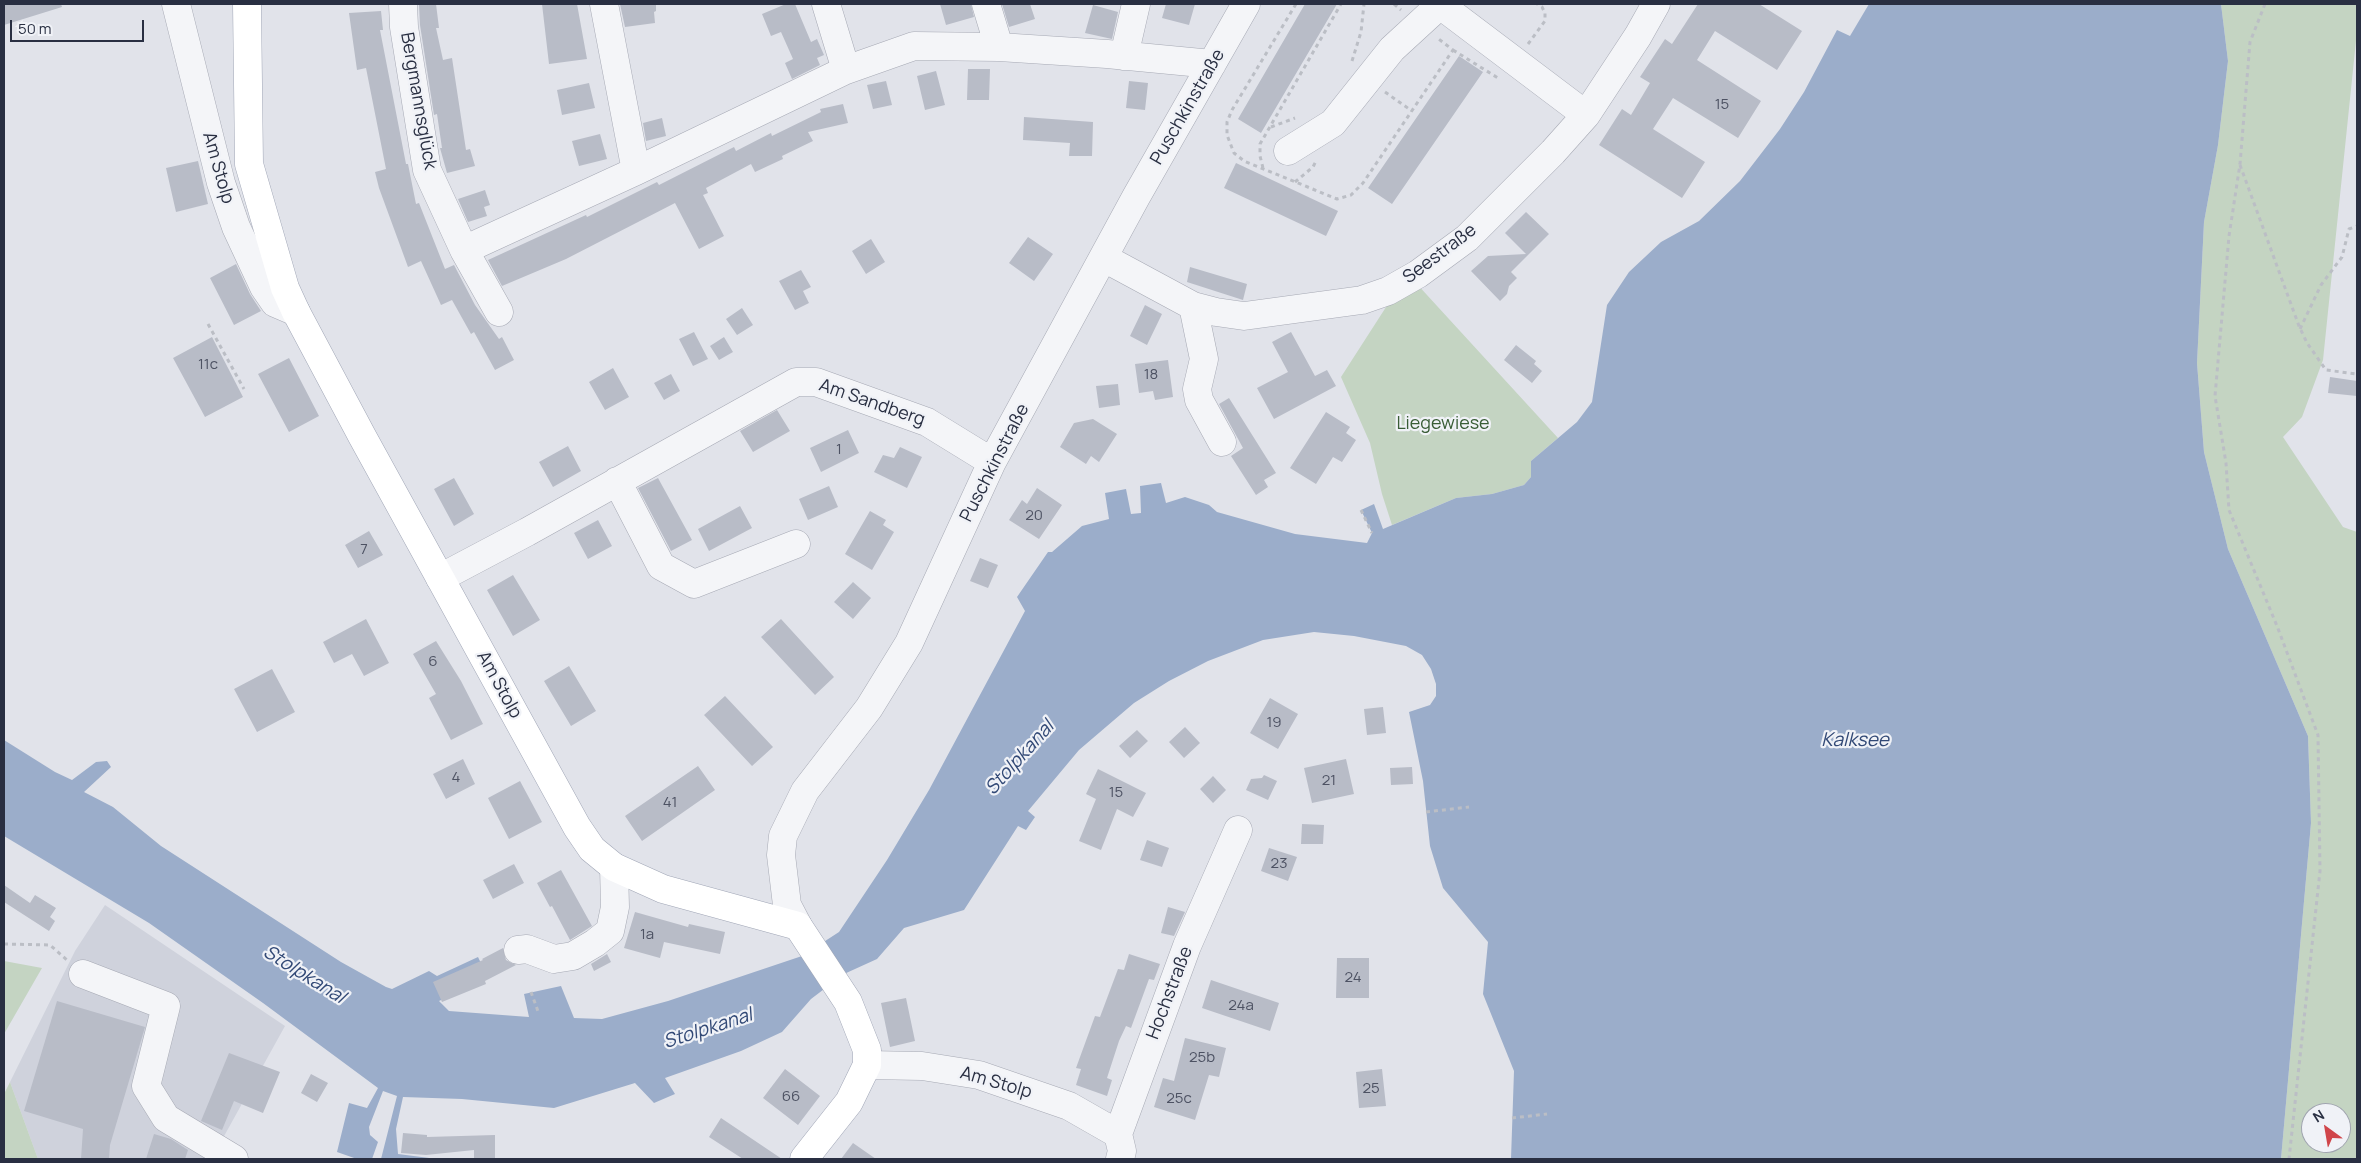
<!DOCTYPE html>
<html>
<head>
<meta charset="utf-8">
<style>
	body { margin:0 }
	#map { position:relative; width:2361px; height:1163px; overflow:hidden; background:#e1e3ea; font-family:Manrope,sans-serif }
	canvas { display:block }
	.frame { position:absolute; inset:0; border:5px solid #292f42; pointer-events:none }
	.north { position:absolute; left:2301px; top:1103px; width:50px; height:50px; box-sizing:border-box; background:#f0f2f7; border:1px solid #a0a4af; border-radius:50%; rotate:328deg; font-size:14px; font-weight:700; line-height:20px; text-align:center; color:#292f42 }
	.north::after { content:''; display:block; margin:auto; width:18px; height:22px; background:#d0454a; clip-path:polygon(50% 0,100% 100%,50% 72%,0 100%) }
	.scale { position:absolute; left:10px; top:20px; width:134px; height:22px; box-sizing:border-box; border:2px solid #292f42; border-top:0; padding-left:6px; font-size:15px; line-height:18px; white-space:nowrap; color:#292f42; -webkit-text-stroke:4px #f0f2f7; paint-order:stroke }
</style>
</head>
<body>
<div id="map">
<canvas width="2361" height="1163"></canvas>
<div class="frame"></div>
<div class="north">N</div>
<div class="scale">50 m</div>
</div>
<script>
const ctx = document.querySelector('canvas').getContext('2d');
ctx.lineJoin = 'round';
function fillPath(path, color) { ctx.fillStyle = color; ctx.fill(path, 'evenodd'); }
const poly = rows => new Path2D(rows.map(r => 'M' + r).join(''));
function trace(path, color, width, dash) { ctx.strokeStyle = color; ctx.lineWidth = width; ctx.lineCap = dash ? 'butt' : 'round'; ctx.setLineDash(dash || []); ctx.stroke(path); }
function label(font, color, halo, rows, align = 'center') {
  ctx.font = font + ' Manrope,sans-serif'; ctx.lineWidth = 4.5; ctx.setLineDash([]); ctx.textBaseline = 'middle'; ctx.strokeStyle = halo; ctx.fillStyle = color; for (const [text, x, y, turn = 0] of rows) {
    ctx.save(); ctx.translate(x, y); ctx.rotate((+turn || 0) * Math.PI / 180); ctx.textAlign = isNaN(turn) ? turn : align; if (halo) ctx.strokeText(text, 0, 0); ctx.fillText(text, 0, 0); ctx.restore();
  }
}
fillPath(poly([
	[105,905,285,1026,223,1138,244,1159,38,1159,10,1082,75,951]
]), '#cfd2dc');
fillPath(poly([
	[2221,4,2357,4,2357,31,2323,360,2302,417,2283,437,2343,527,2357,532,2357,1159,2281,1159,2311,823,2308,736,2228,549,2204,452,2197,363,2204,222,2218,145,2228,61],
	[2311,1113,2341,1113,2341,1143,2311,1143],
	[1416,283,1558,438,1531,461,1531,477,1524,485,1492,494,1456,498,1392,525,1382,494,1370,443,1341,377,1388,304],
	[4,961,42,968,4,1034],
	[10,1082,38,1159,4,1159,4,1094]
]), '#c4d4c2');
fillPath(poly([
	[1869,4,2221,4,2228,61,2218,145,2204,222,2197,363,2204,452,2228,549,2308,736,2311,823,2281,1159,1511,1159,1514,1071,1483,994,1488,942,1443,888,1430,846,1423,781,1409,712,1430,705,1436,696,1436,684,1431,669,1422,655,1406,646,1354,636,1314,632,1263,640,1208,661,1169,681,1134,703,1079,750,1028,811,1035,817,1026,830,1018,826,964,910,904,928,877,959,844,974,811,999,782,1032,741,1051,665,1078,675,1094,654,1103,635,1083,554,1108,462,1099,403,1097,396,1129,398,1154,437,1159,381,1159,397,1096,383,1091,369,1127,370,1135,378,1142,372,1159,357,1159,337,1152,349,1103,367,1108,378,1088,263,1003,149,923,4,836,4,740,55,772,72,780,96,762,107,761,111,767,84,792,113,807,161,846,341,962,386,987,392,989,429,971,437,976,478,957,488,978,439,1001,449,1011,529,1017,524,994,561,986,574,1018,602,1019,668,1001,802,956,839,932,887,860,929,790,1025,611,1017,597,1048,552,1052,552,1082,526,1109,519,1105,493,1126,489,1131,514,1141,513,1140,486,1161,483,1166,503,1185,497,1209,505,1217,512,1295,534,1367,543,1372,533,1361,510,1374,504,1383,529,1456,498,1492,494,1524,485,1531,477,1531,461,1577,422,1592,402,1607,305,1629,272,1661,242,1699,221,1740,181,1780,129,1804,92,1837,30,1850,36]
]), '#9badca');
fillPath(poly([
	[4,4,61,4,62,7,4,25],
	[436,4,439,28,436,28,443,60,452,58,466,150,470,149,475,166,447,173,440,148,442,148,437,114,434,115,420,25,419,5],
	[542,4,577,4,587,59,549,64],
	[620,4,656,4,656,11,654,12,655,23,625,27],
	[786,4,795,4,811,42,817,39,824,55,817,58,820,65,792,79,785,63,793,59,781,32,771,36,762,14],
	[940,4,971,4,974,17,946,25],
	[1002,4,1030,4,1035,19,1009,27],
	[1166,4,1195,4,1189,25,1162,18],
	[1305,4,1337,4,1261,133,1238,119],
	[1698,4,1759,4,1802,31,1777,70,1715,31,1697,60,1761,101,1738,138,1673,98,1653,129,1705,162,1682,198,1599,145,1622,109,1631,115,1650,83,1640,77,1665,39,1672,44],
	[1093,5,1118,12,1112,39,1085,33],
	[381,11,383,30,380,30,406,164,408,164,416,204,419,203,445,269,454,265,475,305,499,339,502,337,514,360,495,370,474,332,471,334,452,300,441,305,421,261,408,267,379,188,375,172,386,169,366,68,357,70,349,13],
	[1459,56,1483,72,1392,204,1368,188],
	[968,69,990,69,989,100,967,100],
	[936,71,945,105,925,110,917,76],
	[886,81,892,105,873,109,867,85],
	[1129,81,1148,83,1145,110,1126,108],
	[589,83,595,108,562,115,557,90],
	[843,104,848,123,808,132,813,141,782,156,783,159,755,172,751,164,706,188,708,193,703,195,724,236,699,249,675,203,566,259,502,286,488,260,586,215,587,217,657,182,659,185,734,147,736,151,771,133,772,136,821,112,820,109],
	[1024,117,1093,122,1092,156,1069,156,1070,143,1023,140],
	[662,118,666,136,646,141,643,123],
	[600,134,607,159,579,166,572,141],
	[198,161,208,204,176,212,166,168],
	[1236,163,1338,211,1326,236,1224,188],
	[485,190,490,205,484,207,487,216,468,222,458,199],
	[1526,212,1549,234,1511,272,1517,278,1509,286,1507,294,1500,301,1471,271,1488,256,1526,254,1505,233],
	[1028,237,1053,254,1034,281,1009,263],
	[871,239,885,262,866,274,852,251],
	[236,264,250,294,261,311,234,325,210,278],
	[1190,267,1247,284,1243,300,1187,282],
	[801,270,811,287,803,291,809,303,795,310,779,281],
	[1145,305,1162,314,1147,345,1130,336],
	[742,308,753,325,737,335,726,319],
	[694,332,708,359,693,366,679,339],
	[1291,332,1315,376,1327,370,1336,386,1274,419,1257,388,1288,372,1272,342],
	[212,337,243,397,205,417,173,358],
	[724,337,733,352,719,360,710,346],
	[1516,345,1536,361,1534,364,1542,371,1532,383,1504,360],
	[289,358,319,416,289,432,258,374],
	[1168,360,1173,397,1155,400,1153,391,1139,393,1135,364],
	[613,368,629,397,605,410,589,382],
	[671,374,680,391,664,400,654,383],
	[2330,377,2357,381,2357,396,2328,393],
	[1118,384,1120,405,1099,408,1096,386],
	[1229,398,1276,473,1264,480,1268,487,1256,495,1231,456,1243,448,1219,404],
	[777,410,790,431,753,452,740,431],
	[1326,412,1350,427,1346,433,1356,440,1342,462,1333,457,1316,484,1290,468],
	[1093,419,1117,434,1099,462,1091,456,1086,464,1060,447,1074,423],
	[848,430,859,453,821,472,810,448],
	[568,446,581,471,553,487,539,462],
	[900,447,922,457,907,488,874,472,883,455,894,458],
	[454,478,474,514,454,526,434,489],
	[658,478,692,540,671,551,638,488],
	[829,486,838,507,808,520,799,499],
	[1037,488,1062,505,1039,539,1009,520,1022,500,1027,504],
	[740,506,752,528,709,551,698,529],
	[870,511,886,520,883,525,894,532,872,570,845,554],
	[598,520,612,546,588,559,574,533],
	[369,531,383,555,358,568,345,545],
	[980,558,998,565,988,588,970,581],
	[513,575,540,620,513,636,487,590],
	[853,582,871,598,853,619,834,602],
	[366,619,389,663,364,676,352,654,334,663,323,642],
	[781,619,834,677,815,695,761,637],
	[436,641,461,681,483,724,451,740,429,698,436,694,413,654],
	[569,666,596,711,571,726,544,681],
	[272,669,295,712,257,732,234,689],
	[725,696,773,747,752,766,704,715],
	[1270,698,1298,714,1278,749,1250,733],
	[1383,707,1386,733,1367,735,1364,709],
	[1185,727,1200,743,1184,758,1169,742],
	[1137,730,1148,741,1130,758,1119,746],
	[463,759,475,784,446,799,433,774],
	[1346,759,1354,794,1312,803,1304,768],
	[698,766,715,790,642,841,625,816],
	[1412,767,1413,784,1391,785,1390,768],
	[1098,769,1146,793,1133,817,1117,809,1101,850,1079,841,1096,799,1086,794],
	[1264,775,1277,781,1268,800,1246,790,1251,779,1262,778],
	[1213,776,1226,790,1213,803,1200,789],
	[520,781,542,822,509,839,488,798],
	[1302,824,1324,825,1323,844,1301,844],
	[1147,840,1169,848,1162,867,1140,860],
	[1269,848,1297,857,1288,881,1261,871],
	[514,864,524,883,493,899,483,880],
	[561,870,592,926,570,940,552,906,550,907,537,883],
	[4,885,30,903,35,895,56,908,50,917,55,921,49,931,4,902],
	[1168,907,1185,912,1174,936,1161,933],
	[635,912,688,927,689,924,725,932,720,954,664,942,660,958,624,948],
	[503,948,506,960,516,965,485,981,486,984,442,1002,433,982,483,960,482,959],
	[607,954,611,962,594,971,591,964],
	[1129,954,1160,964,1154,980,1149,979,1131,1028,1126,1026,1119,1041,1107,1078,1112,1080,1107,1096,1076,1085,1081,1069,1076,1068,1095,1016,1100,1017,1118,969,1124,970],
	[1337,958,1369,958,1369,998,1336,998],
	[1211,980,1279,1003,1270,1031,1202,1008],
	[906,998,915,1041,890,1047,881,1003],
	[57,1001,145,1027,110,1145,109,1159,81,1159,83,1129,24,1111],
	[1185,1038,1226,1048,1219,1077,1209,1075,1195,1120,1154,1107,1163,1078,1174,1081],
	[229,1053,280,1072,263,1113,234,1101,222,1130,201,1121],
	[785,1069,820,1096,798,1125,763,1098],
	[1382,1069,1386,1106,1359,1108,1356,1072],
	[311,1074,328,1083,317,1102,301,1093],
	[721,1118,782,1159,743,1159,709,1137],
	[403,1133,427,1135,427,1137,495,1135,495,1159,474,1159,474,1150,426,1155,401,1153],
	[154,1134,171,1139,188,1150,185,1159,146,1159],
	[853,1143,876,1159,841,1159]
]), '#b8bcc7');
const minor = poly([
	[176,4,221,183,236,227,264,287,275,303,296,312],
	[403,4,404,27,427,170,464,250,499,312],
	[604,4,636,171],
	[826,4,846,70],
	[986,4,999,47],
	[1439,4,1586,115],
	[1124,56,1136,4],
	[1288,151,1333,123,1392,49,1441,4],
	[464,250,636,171,846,70,914,46,999,47,1107,54,1212,64],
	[1104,258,1193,306,1216,312,1244,316,1362,300,1388,291,1418,274,1467,238,1553,152,1586,115,1638,36,1656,4],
	[1193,306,1204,359,1197,389,1199,400,1222,442],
	[617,481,661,566,694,584,796,544],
	[440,578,527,532,796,382,816,382,927,422,992,462],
	[798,926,787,905,781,855,783,836,805,791,869,708,909,643,992,462,1136,197,1246,4],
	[518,950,527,949,554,959,573,956,595,943,610,931,615,907,614,867],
	[83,974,166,1006,146,1086,166,1118,234,1159],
	[867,1065,922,1066,979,1075,1069,1106,1118,1134],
	[1120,1159,1122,1151,1118,1134,1187,946,1238,830]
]);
const major = poly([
	[247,4,249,164,285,288,296,312,362,436,577,827,592,849,614,867,663,889,798,926,848,1002,867,1050,867,1065,849,1102,804,1159]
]);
trace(minor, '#a6a9b4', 29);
trace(major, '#a0a6b6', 29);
trace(poly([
	[1296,4,1232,110,1227,122,1227,135,1234,153,1244,161,1337,199,1351,195,1363,183,1453,50,1436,37],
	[1394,4,1401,10],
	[2265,4,2250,42,2240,164,2229,236,2215,396,2226,463,2229,510,2277,626,2318,735,2320,871,2289,1159],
	[1528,44,1545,21,1545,13,1542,7,1537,4],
	[1453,50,1498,78],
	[1352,61,1361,32,1364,4],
	[1385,92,1412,111],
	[1271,127,1295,118],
	[2240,165,2299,326,2307,343,2326,370,2357,374],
	[1263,168,1260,156,1260,144,1341,4],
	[1295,182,1313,167,1316,161],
	[208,324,244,389],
	[2300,329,2321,285,2342,257,2349,229,2357,226],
	[1361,510,1372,533],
	[1426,812,1469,807],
	[4,944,50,945,67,960],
	[531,992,539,1014],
	[1512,1118,1547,1114]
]), '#bbbec5', 3, [4, 4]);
trace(minor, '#f4f5f8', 28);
trace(major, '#fff', 28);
label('15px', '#4d5263', null, [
	["15",1722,105],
	["11c",208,365],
	["18",1151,375],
	["1",839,450],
	["20",1034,516],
	["7",364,550],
	["6",433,662],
	["19",1274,723],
	["4",456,778],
	["21",1329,781],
	["15",1116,793],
	["41",670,803],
	["23",1279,864],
	["1a",647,935],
	["24",1353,978],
	["24a",1241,1006],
	["25b",1202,1058],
	["25",1371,1089],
	["66",791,1097],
	["25c",1179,1099]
]);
label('18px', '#292f42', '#f0f2f7', [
	["Bergmannsglück",418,101,80],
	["Puschkinstraße",1188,107,-60],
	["Am Stolp",218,168,74],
	["Seestraße",1440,254,-37],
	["Am Sandberg",872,403,19],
	["Puschkinstraße",995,463,-63],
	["Am Stolp",499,685,61],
	["Hochstraße",1170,993,-69],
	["Am Stolp",996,1083,16]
]);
label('18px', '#395d36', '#f0f2f7', [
	["Liegewiese",1443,424]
]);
label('italic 19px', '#324976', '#f0f2f7', [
	["Kalksee",1855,741],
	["Stolpkanal",1020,758,-48],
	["Stolpkanal",304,975,32],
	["Stolpkanal",708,1029,-18]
]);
</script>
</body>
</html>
